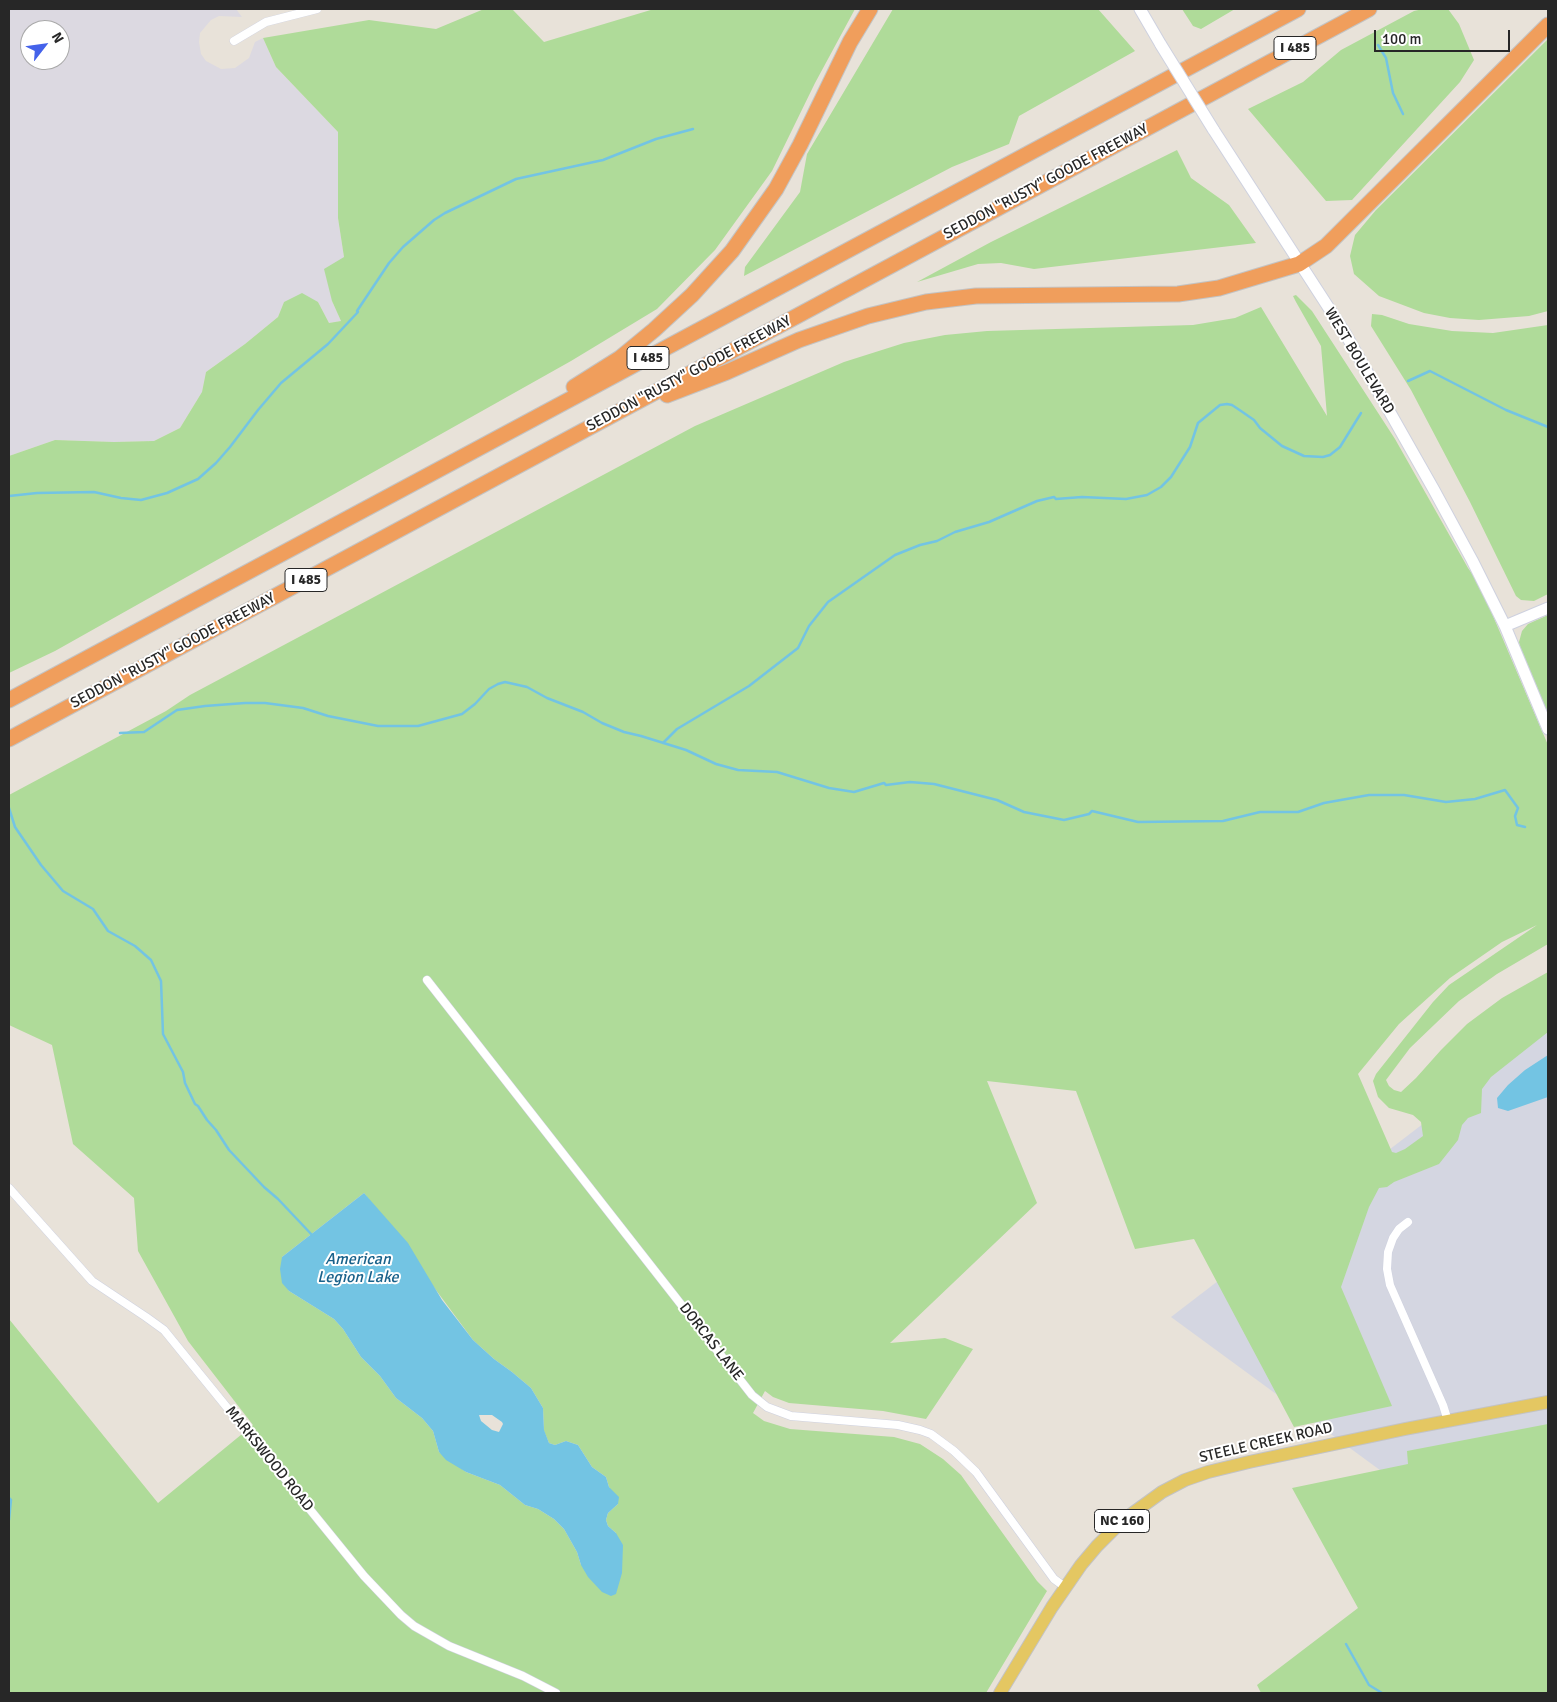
<!DOCTYPE html>
<html>
<head>
<meta charset="utf-8">
<style>
	body { margin:0 }
	#map { position:relative; width:1557px; height:1702px; overflow:hidden; background:#e8e2d9; font-family:Signika,sans-serif }
	canvas { display:block }
	.frame { position:absolute; inset:0; border:10px solid #272727; pointer-events:none }
	.north { position:absolute; left:20px; top:20px; width:50px; height:50px; box-sizing:border-box; background:#fff; border:1px solid #a9a9a9; border-radius:50%; rotate:60deg; font-size:14px; font-weight:700; line-height:20px; text-align:center; color:#272727 }
	.north::after { content:''; display:block; margin:auto; width:18px; height:22px; background:#4462ea; clip-path:polygon(50% 0,100% 100%,50% 72%,0 100%) }
	.scale { position:absolute; left:1374px; top:30px; width:136px; height:22px; box-sizing:border-box; border:2px solid #272727; border-top:0; padding-left:6px; font-size:15px; line-height:18px; white-space:nowrap; color:#272727; -webkit-text-stroke:4px #fff; paint-order:stroke }
</style>
</head>
<body>
<div id="map">
<canvas width="1557" height="1702"></canvas>
<div class="frame"></div>
<div class="north">N</div>
<div class="scale">100 m</div>
</div>
<script>
const ctx = document.querySelector('canvas').getContext('2d');
ctx.lineJoin = 'round';
function fillPath(path, color) { ctx.fillStyle = color; ctx.fill(path, 'evenodd'); }
const poly = rows => new Path2D(rows.map(r => 'M' + r).join(''));
function trace(path, color, width, dash) { ctx.strokeStyle = color; ctx.lineWidth = width; ctx.lineCap = dash ? 'butt' : 'round'; ctx.setLineDash(dash || []); ctx.stroke(path); }
function label(font, color, halo, rows, align = 'center') {
  ctx.font = font + ' Signika,sans-serif'; ctx.lineWidth = 4; ctx.setLineDash([]); ctx.textBaseline = 'middle'; ctx.strokeStyle = halo; ctx.fillStyle = color; for (const [text, x, y, turn = 0] of rows) {
    ctx.save(); ctx.translate(x, y); ctx.rotate((+turn || 0) * Math.PI / 180); ctx.textAlign = isNaN(turn) ? turn : align; if (halo) ctx.strokeText(text, 0, 0); ctx.fillText(text, 0, 0); ctx.restore();
  }
}
fillPath(poly([
	[9,9,236,9,242,17,219,16,211,20,200,33,199,42,201,54,206,61,221,69,235,68,249,58,255,42,263,38,276,67,338,132,338,218,344,257,332,301,341,321,329,323,318,302,284,302,278,317,245,344,206,372,202,392,180,428,154,441,114,442,55,440,9,456],
	[30,30,60,30,60,60,30,60]
]), '#dcd9e1');
fillPath(poly([
	[1548,1028,1548,1459,1429,1506,1171,1317]
]), '#d4d6e1');
fillPath(poly([
	[484,9,512,9,544,42,654,9,855,9,815,83,772,171,715,250,657,309,571,361,55,651,9,673,9,456,55,440,114,442,154,441,180,428,202,392,206,372,245,344,278,317,284,302,302,293,318,302,329,323,341,321,332,301,324,269,344,257,338,218,338,132,276,67,263,38,369,20,436,29],
	[893,9,1098,9,1135,51,1019,116,1009,144,952,167,744,276,745,267,800,192,807,154],
	[1182,9,1235,9,1201,29,1193,26],
	[1423,9,1448,9,1459,24,1474,60,1460,82,1352,200,1326,201,1248,109,1303,82,1341,50,1414,11],
	[1548,39,1548,311,1529,316,1479,320,1450,318,1424,313,1379,296,1354,274,1350,256,1355,235,1376,210],
	[1177,150,1191,178,1229,205,1256,243,1034,269,1001,263,978,264,917,282,991,242],
	[1296,295,1312,311,1395,439,1468,568,1479,583,1548,745,1548,944,1497,974,1459,1001,1410,1048,1386,1080,1389,1086,1394,1090,1401,1092,1416,1078,1441,1050,1467,1024,1502,998,1548,972,1548,1032,1491,1077,1482,1089,1481,1113,1468,1118,1462,1125,1458,1140,1439,1164,1394,1182,1387,1187,1379,1188,1369,1207,1341,1287,1392,1406,1294,1427,1194,1239,1135,1249,1076,1091,987,1081,1037,1203,890,1343,945,1338,973,1349,926,1419,883,1411,789,1403,773,1397,765,1391,753,1413,764,1421,790,1429,894,1437,920,1444,943,1459,961,1475,1037,1581,1047,1591,986,1693,9,1693,9,1319,158,1503,253,1425,188,1341,138,1251,134,1198,73,1144,52,1045,9,1025,9,795,166,711,190,695,695,426,844,362,904,343,945,335,987,331,1193,325,1235,318,1261,307,1327,416,1321,346,1296,302,1293,296],
	[1537,925,1449,985,1433,1002,1376,1074,1373,1081,1378,1097,1389,1108,1413,1115,1421,1122,1423,1136,1405,1149,1396,1153,1392,1152,1358,1074,1399,1024,1450,978,1502,942],
	[364,1193,473,1340,494,1359,512,1372,531,1388,543,1408,544,1431,549,1443,555,1445,566,1441,578,1445,592,1467,606,1477,609,1487,618,1504,608,1513,606,1520,608,1526,616,1533,581,1565,577,1552,564,1529,554,1519,538,1509,525,1505,500,1485,466,1472,439,1452,433,1431,422,1418,396,1398,380,1376,361,1357,343,1329,334,1319,289,1291,286,1285,282,1257],
	[1372,314,1382,315,1409,324,1452,331,1493,333,1548,325,1548,594,1534,601,1521,600,1516,596,1470,502,1411,390,1371,326],
	[1548,615,1548,716,1520,648,1519,642,1522,631,1528,624],
	[1548,1424,1548,1693,1261,1693,1257,1685,1358,1608,1292,1488,1408,1464,1407,1451]
]), '#afdb99');
fillPath(poly([
	[1548,1055,1548,1097,1508,1111,1498,1108,1497,1098,1508,1085,1525,1070],
	[364,1193,408,1243,442,1300,473,1340,494,1359,512,1372,531,1388,543,1408,544,1430,549,1443,555,1445,566,1441,578,1445,592,1467,606,1477,609,1487,619,1497,618,1504,608,1513,606,1520,608,1526,616,1533,623,1545,622,1573,616,1594,611,1596,602,1592,588,1577,581,1565,577,1552,564,1529,554,1519,538,1509,525,1505,500,1485,466,1472,446,1460,439,1452,433,1431,422,1418,396,1398,380,1376,361,1357,343,1329,334,1319,289,1291,282,1283,280,1269,282,1257],
	[492,1415,502,1422,503,1424,499,1432,492,1430,481,1421,479,1415]
]), '#73c4e3');
trace(poly([
	[1378,45,1386,58,1393,93,1403,114],
	[1408,381,1430,371,1506,410,1548,427],
	[9,496,37,493,94,492,121,498,141,500,167,493,198,479,216,463,230,447,258,410,281,383,328,344,358,312,357,311,389,263,403,247,434,220,445,213,516,179,603,160,656,139,693,129],
	[120,733,144,732,177,710,205,706,245,703,265,703,303,708,328,716,378,726,418,726,462,714,475,704,489,689,498,684,505,682,527,687,547,698,583,712,602,723,624,732,641,736,686,750,716,764,738,770,777,772,829,788,854,792,884,783,886,785,910,782,934,784,997,800,1024,812,1064,820,1089,814,1092,811,1138,822,1223,821,1260,812,1298,812,1324,803,1369,795,1404,795,1446,802,1475,799,1505,790,1518,808,1515,816,1517,825,1525,827],
	[663,743,677,729,749,686,798,648,809,626,828,602,895,555,920,545,937,541,955,532,989,522,1037,501,1054,497,1056,499,1082,497,1126,499,1147,495,1161,487,1171,477,1190,447,1198,423,1220,405,1227,404,1232,405,1241,411,1254,420,1260,428,1282,446,1304,456,1323,457,1330,455,1340,447,1361,413],
	[9,808,15,827,41,865,63,891,93,909,108,931,135,946,151,960,161,981,163,1034,183,1072,185,1083,195,1104,198,1106,207,1120,216,1130,229,1150,264,1187,278,1199,313,1236],
	[9,1498,11,1500,9,1520],
	[1346,1644,1369,1685,1382,1693]
]), '#73c4e3', 2.5);
const street = poly([
	[234,41,266,22,317,9],
	[427,980,752,1395,767,1407,791,1416,898,1425,920,1430,931,1434,954,1451,976,1472,1054,1579,1065,1587],
	[9,1188,92,1281,146,1317,164,1330,364,1576,401,1615,414,1626,449,1646,523,1676,556,1693],
	[1408,1222,1399,1229,1393,1238,1388,1252,1387,1269,1390,1285,1443,1405,1448,1421]
]);
const secondary = poly([
	[1140,9,1161,45],
	[1213,129,1345,333,1434,490,1472,560,1505,626,1548,729],
	[1505,626,1548,608]
]);
const primary = poly([
	[1000,1693,1052,1607,1081,1565,1097,1546,1122,1521,1162,1492,1185,1480,1208,1472,1249,1462,1405,1429,1548,1402]
]);
const highway = poly([
	[574,387,620,358,654,330,692,295,732,251,776,189,800,145,850,42,870,9],
	[667,395,727,372,799,340,868,316,926,302,976,296,1178,294,1219,288,1299,264,1326,246,1548,25],
	[9,700,1298,9],
	[9,739,1369,9]
]);
trace(street, '#ced1df', 9);
trace(secondary, '#ced1df', 13);
trace(primary, '#c3c3c3', 14);
trace(highway, '#c3c3c3', 17);
trace(street, '#fff', 8);
trace(secondary, '#fff', 11);
trace(primary, '#e4c762', 12);
trace(highway, '#f09e5c', 15);
const secondaryBridge = poly([
	[1161,45,1213,129]
]);
trace(secondaryBridge, '#ced1df', 13, []);
trace(secondaryBridge, '#fff', 11);
for (const [x, y, w] of [
	[1295,48,42],
	[648,358,42],
	[306,580,42],
	[1122,1521,55]
]) { const box = new Path2D(); box.roundRect(x - w / 2, y - 11.5, w, 23, 4); ctx.fillStyle = '#fff'; ctx.fill(box); trace(box, '#272727', 1); }
label('bold 14px', '#272727', null, [
	["I 485",1295,48],
	["I 485",648,358],
	["I 485",306,580],
	["NC 160",1122,1521]
]);
label('15px', '#272727', '#fff', [
	["SEDDON \"RUSTY\" GOODE FREEWAY",1046,182,-28],
	["WEST BOULEVARD",1359,361,59],
	["SEDDON \"RUSTY\" GOODE FREEWAY",689,374,-28],
	["SEDDON \"RUSTY\" GOODE FREEWAY",173,651,-28],
	["DORCAS LANE",711,1342,52],
	["STEELE CREEK ROAD",1266,1443,-13],
	["MARKSWOOD ROAD",269,1459,51]
]);
label('italic 16px', '#18618a', '#fff', [
	["American",358,1260],
	["Legion Lake",358,1278]
]);
</script>
</body>
</html>
